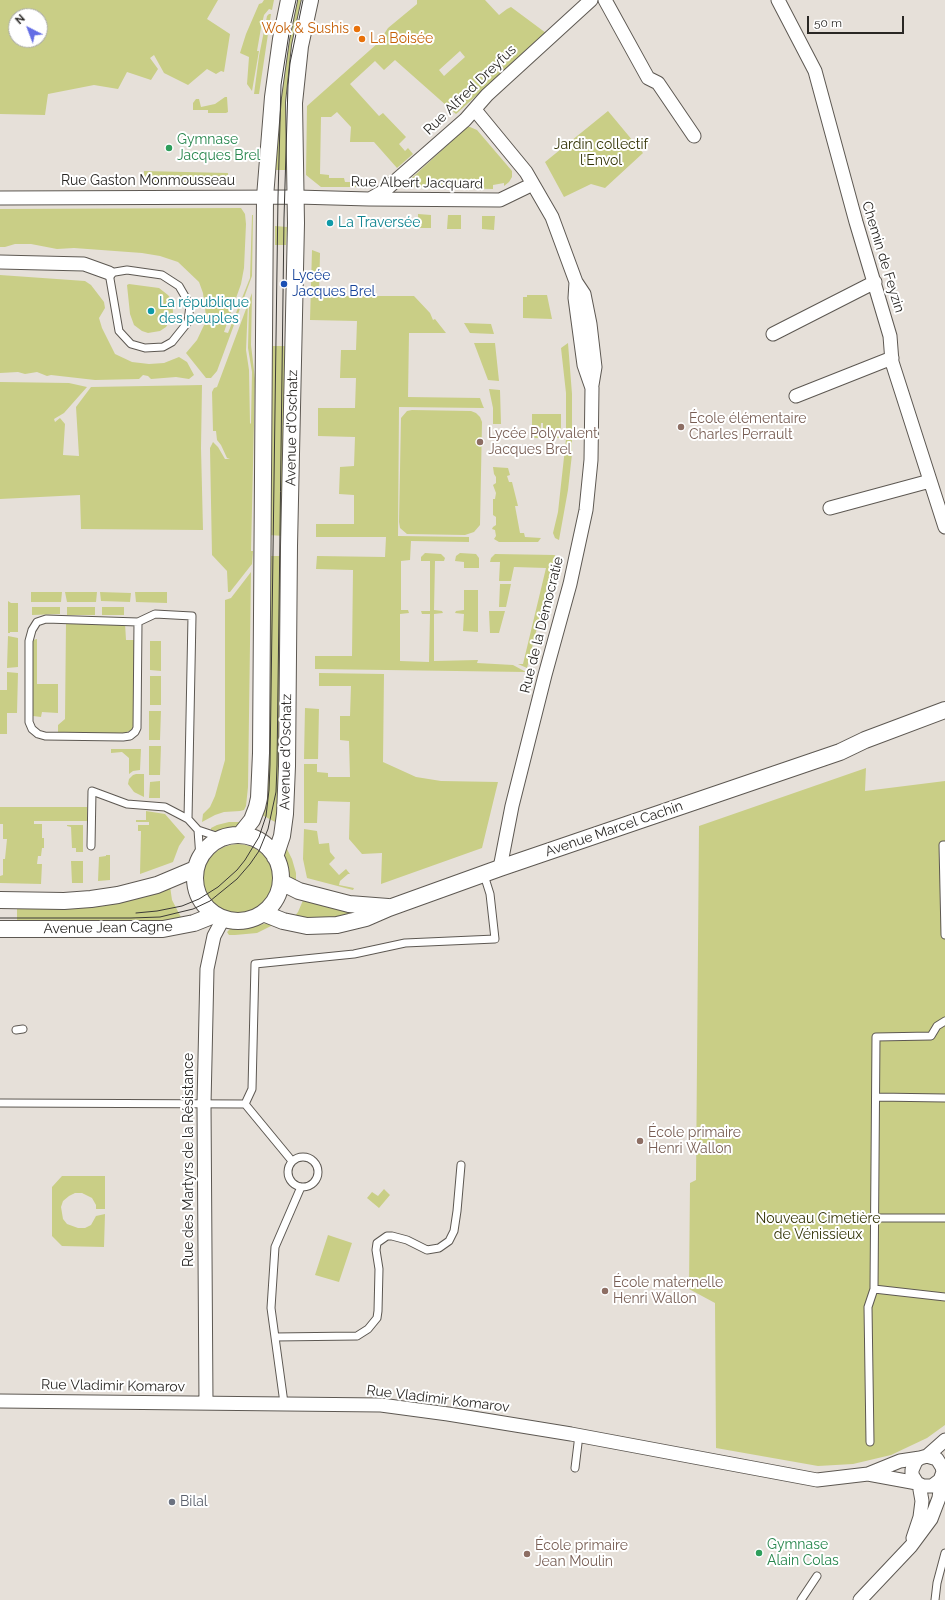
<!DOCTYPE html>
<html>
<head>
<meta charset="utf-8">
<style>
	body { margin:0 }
	#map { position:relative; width:945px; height:1600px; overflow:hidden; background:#e6e0d9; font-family:Raleway,sans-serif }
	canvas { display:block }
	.north { position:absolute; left:8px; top:8px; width:40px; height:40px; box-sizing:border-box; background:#fff; border:1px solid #a9a9a7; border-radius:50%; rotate:318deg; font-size:11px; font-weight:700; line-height:16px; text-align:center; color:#292724 }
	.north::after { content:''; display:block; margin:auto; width:14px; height:18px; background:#636de5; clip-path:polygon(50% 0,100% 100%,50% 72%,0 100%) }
	.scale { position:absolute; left:807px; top:16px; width:97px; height:18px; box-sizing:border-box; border:2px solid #292724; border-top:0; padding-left:5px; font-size:12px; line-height:14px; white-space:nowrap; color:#292724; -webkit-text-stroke:3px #fff; paint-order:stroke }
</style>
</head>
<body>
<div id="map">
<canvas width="945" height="1600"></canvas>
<div class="north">N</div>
<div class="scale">50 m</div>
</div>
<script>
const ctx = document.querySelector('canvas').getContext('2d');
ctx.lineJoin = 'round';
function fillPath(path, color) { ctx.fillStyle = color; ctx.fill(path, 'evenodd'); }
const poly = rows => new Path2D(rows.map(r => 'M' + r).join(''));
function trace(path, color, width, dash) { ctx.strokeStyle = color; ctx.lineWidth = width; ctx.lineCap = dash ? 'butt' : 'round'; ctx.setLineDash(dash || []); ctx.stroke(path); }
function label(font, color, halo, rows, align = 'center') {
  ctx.font = font + ' Raleway,sans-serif'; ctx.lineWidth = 4; ctx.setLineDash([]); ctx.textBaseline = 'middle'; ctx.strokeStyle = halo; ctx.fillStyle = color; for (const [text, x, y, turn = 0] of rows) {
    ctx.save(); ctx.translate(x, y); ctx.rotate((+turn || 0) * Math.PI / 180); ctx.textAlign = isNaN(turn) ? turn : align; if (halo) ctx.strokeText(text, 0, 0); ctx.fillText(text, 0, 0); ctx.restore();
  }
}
fillPath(poly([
	[0,0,218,0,207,19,230,34,224,72,221,71,216,74,207,69,188,85,164,73,154,55,150,58,158,69,151,80,127,72,118,89,94,85,48,94,45,115,0,114],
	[16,16,40,16,40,40,16,40],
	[264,0,274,0,272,10,269,9,264,15,261,28,257,51,259,51,252,91,247,84,249,57,240,53,246,34,259,4,262,3],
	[293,0,306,0,291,170,272,170],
	[417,0,485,0,499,15,507,9,511,7,546,33,456,114,395,60,384,70,375,61,350,84,379,116,383,113,406,137,399,144,405,151,408,148,413,154,397,168,374,142,350,142,351,127,337,112,331,117,321,117,320,174,329,175,329,178,344,178,345,182,356,182,357,187,321,187,306,175,307,106,378,43,388,28,417,4],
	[460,51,465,57,444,76,439,70],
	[269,14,271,14,259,94,254,94,259,56,267,16],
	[225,97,227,97,228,112,226,113,208,113,208,110,193,110,193,103,196,99,199,99,201,107,215,104],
	[608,111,643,153,605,188,591,184,564,197,545,162],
	[467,127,470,127,477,130,512,171,512,177,509,182,504,186,504,183,493,185,493,189,402,187],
	[144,171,228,173,228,185,144,183],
	[241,208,245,214,246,224,244,268,241,284,224,332,228,333,250,278,252,215,253,215,252,276,217,371,211,378,206,378,186,353,197,340,205,323,206,316,203,293,199,282,178,262,160,256,142,253,74,248,57,249,31,244,15,244,5,247,0,247,0,209],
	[418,214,431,215,431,228,418,228],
	[448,215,461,215,461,229,447,229],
	[482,216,495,216,494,230,482,229],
	[275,226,287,227,286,245,275,245],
	[312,250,320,253,319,296,414,296,430,313,433,320,435,319,446,333,409,333,408,397,480,398,483,406,484,408,399,407,398,536,469,537,469,542,411,541,410,560,401,561,401,610,408,610,409,613,400,614,400,661,429,662,430,614,422,614,421,611,430,611,430,561,421,561,421,557,425,553,441,554,445,558,444,561,435,561,434,610,442,611,443,613,434,614,434,661,478,660,477,663,513,665,526,672,315,669,315,656,352,656,353,570,316,569,317,556,385,557,386,537,316,537,316,524,354,524,354,495,339,494,340,467,354,466,355,437,318,436,318,408,355,408,356,378,340,378,341,350,356,350,357,321,310,320],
	[0,275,85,281,91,285,104,302,105,308,99,318,102,328,115,354,132,362,149,364,164,363,179,357,187,362,194,375,189,379,176,377,151,379,148,376,143,375,139,379,95,380,51,375,47,376,37,372,25,374,18,372,0,373],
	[129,284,159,288,168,295,172,300,173,312,172,318,166,327,160,331,148,333,142,331,134,325,130,314,127,285],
	[252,293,251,345,255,379,251,551,253,551,252,564,230,592,228,592,227,571,212,555,210,448,213,442,218,447,225,459,230,459,227,458,221,445,217,440,216,431,213,431,212,392,214,388,217,387],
	[248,304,249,304,248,348,252,372,251,423,250,424,249,370,246,350],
	[527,295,547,295,552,319,523,318,523,297,527,297],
	[464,323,491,324,494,334,470,333],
	[474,343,495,343,499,381,488,380],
	[568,343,572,394,572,454,568,490,559,540,555,538,553,533,558,512,566,439,566,393,561,348],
	[268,346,290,346,285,536,268,535],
	[0,382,69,383,87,387,64,413,54,419,55,422,60,418,65,424,63,455,79,456,76,407,91,387,202,385,201,448,203,530,81,529,80,495,0,499,0,510],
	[489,389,500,390,501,424,493,424,493,408],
	[412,410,471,411,476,413,480,417,482,422,480,525,474,532,465,535,407,534,400,528,399,522,401,418,407,411],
	[532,414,561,414,561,438,547,438,546,435,543,435,543,423,541,423,540,438,532,438],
	[493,467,508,468,510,475,507,476,509,482,512,482,518,506,515,506,520,533,524,533,525,537,541,538,538,542,499,542,494,539,496,536,495,530,492,529,493,527,496,525,496,517,493,515,493,499,495,499,496,493,493,485,496,483,496,477,494,474],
	[460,553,476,554,479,558,479,568,464,568,464,562,455,561,456,556],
	[495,554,555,555,527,668,518,664,523,664,546,568,514,567,511,581,499,581,500,562,490,562,491,558],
	[268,556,284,556,279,824,260,814],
	[251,572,248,787,246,806,244,810,240,811,224,812,215,815,202,822,203,814,210,807,215,796,225,760,225,600,231,598],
	[500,584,511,584,506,607,499,607],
	[464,590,478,590,478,632,463,631,464,614,455,613,456,611,464,610],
	[31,592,62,592,61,602,31,602],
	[65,592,97,592,96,602,67,602],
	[100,592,131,593,130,602,101,601],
	[167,592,167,603,136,602,135,592],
	[8,601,11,603,18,603,18,632,10,632,10,633,8,633],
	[32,607,60,607,60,614,32,615],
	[67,607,95,607,95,615,67,615],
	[102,607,124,607,124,615,102,615],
	[489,611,505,611,499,633,490,633],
	[66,622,125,623,126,640,134,640,134,722,132,730,129,731,122,734,58,733,58,725,65,719],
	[8,636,18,638,18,667,7,668],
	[37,639,37,684,58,684,58,713,42,712,41,717,33,716,32,710,33,640],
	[150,641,161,641,161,671,150,670],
	[7,672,18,673,17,713,7,713,7,734,0,734,0,690,7,690],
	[319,673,384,674,383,762,416,777,441,781,498,782,482,848,381,884,382,853,362,854,349,839,350,802,318,801,317,823,304,823,304,764,317,764,317,772,328,773,328,777,350,777,349,741,340,740,340,716,350,716,351,686,319,686],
	[150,676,161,676,161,705,150,705],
	[305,708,319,709,318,759,304,759],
	[149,711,161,711,160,740,149,740],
	[149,746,161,746,160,775,149,775],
	[111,749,141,749,140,770,133,771,129,774,129,758,122,752,111,753],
	[866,768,865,791,945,781,945,1425,927,1438,891,1455,853,1464,818,1466,716,1448,715,1303,689,1289,690,1183,696,1180,699,826],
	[136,774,144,774,144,797,134,792,128,784,129,779,133,775],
	[160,781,160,798,149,798,150,782],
	[0,807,87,807,87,821,34,821,34,824,42,824,42,838,44,838,44,848,42,848,41,856,38,856,37,864,42,864,41,884,0,883,0,876,3,875,3,859,5,859,7,839,3,839,3,824,0,824],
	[146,811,165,814,185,837,179,846,173,862,140,874,141,831,138,831,138,825,149,825,149,822,136,822,136,820,146,820],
	[229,822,245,822,233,830,221,832,211,830,211,828,217,825],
	[67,825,83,825,83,852,76,852,76,848,72,848,71,827,67,826],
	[304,829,317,831,319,844,329,843,330,852,335,858,329,864,339,875,346,869,350,874,348,874,340,881,339,885,354,888,353,890,307,878,303,859],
	'203 879a35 35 0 1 1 70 0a35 35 0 1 1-70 0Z',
	[285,849,287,849,292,859,296,873,296,883,291,880,288,873,285,861],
	[106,855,110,855,110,880,98,881,99,857,106,856],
	[71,861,83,861,83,883,72,883],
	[170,886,172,900,183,921,17,922,17,908],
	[304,898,349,911,351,915,349,918,293,918,298,912],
	[267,923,273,925,257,933,235,935,229,935,227,932,230,929,249,928],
	[62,1176,105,1176,105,1209,96,1209,96,1205,92,1198,82,1193,75,1193,69,1196,63,1201,61,1207,63,1219,67,1224,78,1228,85,1228,91,1225,96,1216,105,1214,104,1247,62,1246,52,1236,52,1187],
	[384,1189,390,1195,379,1208,367,1198,372,1192,378,1196],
	[328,1235,352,1243,339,1282,315,1275]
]), '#c9ce86');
const service = poly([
	[127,270,162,275,179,286,190,305,188,322,172,342,163,347,145,348,131,344,119,331,109,273,127,270],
	[138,622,137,728,135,732,130,736,123,737,45,736,38,734,32,729,29,722,29,641,32,630,37,622,46,619,138,622,155,614,192,616,188,819],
	[945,845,943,845,945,935],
	[91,846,92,791,127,804,165,807,188,819,198,830],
	[200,858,198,830,222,838],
	[16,1030,23,1029],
	[876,1097,945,1098],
	[0,1103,245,1104],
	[245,1104,252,1089,255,964,354,954,405,943,495,939,490,894,484,875],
	[245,1104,292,1161],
	'288 1172a15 15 0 1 1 30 0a15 15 0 1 1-30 0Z',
	[874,1218,945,1218],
	[874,1289,945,1297],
	[275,1337,357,1336,368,1329,377,1318,378,1311,379,1269,376,1250,377,1243,387,1236,392,1236,407,1240,427,1250,439,1248,449,1241,454,1231,457,1211,461,1165],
	[284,1403,271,1308,275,1247,301,1187],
	[870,1442,868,1307,874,1289,876,1037,931,1036,937,1026,945,1021],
	[575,1468,579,1435],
	[801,1600,817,1576],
	[935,1600,937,1583,945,1553]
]);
const minor = poly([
	[605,0,648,78,658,83,694,136],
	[778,0,815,71,856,222,890,336,892,362,945,527],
	[475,110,526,172,552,217,576,282,584,294,590,324,595,367,592,385],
	[0,198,297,197,369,199,500,200,533,184],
	[370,199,384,191,465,120,487,95,591,0],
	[0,262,84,264,109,273],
	[773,334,875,282],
	[796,396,892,358],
	[830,508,930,481],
	[500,868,512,806,545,675,570,584,586,510,591,460,592,388,584,365,575,298,576,282],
	[0,1401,381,1405,448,1414,571,1434,817,1480,868,1474,900,1461,920,1458],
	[206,1403,204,1104,207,969,214,936,223,919],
	[927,1456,945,1440],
	[868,1474,917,1483,923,1486,932,1486,940,1480,943,1472,942,1467,937,1459,927,1456,920,1458,916,1461,912,1470,912,1475,917,1483],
	[913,1538,920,1517,922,1501,919,1484],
	[860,1600,911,1546,931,1519,939,1498,942,1476]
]);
const tertiary = poly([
	'195 878a43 43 0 1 1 86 0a43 43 0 1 1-86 0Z',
	[240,835,252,820,257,807,259,798,261,753,265,197,273,97,281,39,289,0],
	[275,857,282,836,285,814,287,766,289,546,296,223,294,103,300,46,310,0],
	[281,882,299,891,349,904,388,907],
	[0,900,64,901,91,899,118,895,157,885,195,869],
	[263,913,283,921,307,926,337,925,366,918,389,908,500,868,840,752,865,740,945,710],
	[0,929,163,929,194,923,214,915]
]);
trace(service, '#5d5852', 9);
trace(minor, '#5d5852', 15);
trace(tertiary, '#5d5852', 18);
trace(service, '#fff', 7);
trace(minor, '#fff', 13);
trace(tertiary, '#fff', 16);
trace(poly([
	[136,913,157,911,182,906,199,899,218,887,237,870,245,860,259,837,266,816,269,790,270,765,278,197,281,85,290,27,296,0],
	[0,918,131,918,160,917,193,909,210,901,237,879,250,864,259,851,268,829,276,792,277,765,284,218,288,85,290,63,303,0]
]), '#3c3a37', 1);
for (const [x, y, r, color] of [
	[357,29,4,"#e8710a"],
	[362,39,4,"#e8710a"],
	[169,148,4,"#2e9e5b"],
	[330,223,4,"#0f9aa8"],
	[284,284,4,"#1a4fb4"],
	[151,311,4,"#0f9aa8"],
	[681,427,4,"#8d6e63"],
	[480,442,4,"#8d6e63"],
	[640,1141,4,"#8d6e63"],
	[605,1291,4,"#8d6e63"],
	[172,1502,4,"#6b7280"],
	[759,1553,4,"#2e9e5b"],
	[527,1554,4,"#8d6e63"]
]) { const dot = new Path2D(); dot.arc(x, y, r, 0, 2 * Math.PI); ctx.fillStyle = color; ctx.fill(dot); trace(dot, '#fff', 1.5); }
label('14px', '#c56008', '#fff', [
	["Wok & Sushis",349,29],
	["La Boisée",370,39,"left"]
], 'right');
label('14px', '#292724', '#fff', [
	["Rue Alfred Dreyfus",470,90,-44],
	["Rue Gaston Monmousseau",148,181],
	["Rue Albert Jacquard",417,183,1],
	["Chemin de Feyzin",883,257,73],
	["Avenue d'Oschatz",292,428,-89],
	["Rue de la Démocratie",542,625,-76],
	["Avenue d'Oschatz",286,752,-89],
	["Avenue Marcel Cachin",614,829,-19],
	["Avenue Jean Cagne",108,928,-1],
	["Rue des Martyrs de la Résistance",189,1160,-90],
	["Rue Vladimir Komarov",113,1386,1],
	["Rue Vladimir Komarov",438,1399,7]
]);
label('14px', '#27864d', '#fff', [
	["Gymnase",177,140],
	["Jacques Brel",177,156],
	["Gymnase",767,1545],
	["Alain Colas",767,1561]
], 'left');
label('14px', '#333406', '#fff', [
	["Jardin collectif",601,145],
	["l'Envol",601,161],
	["Nouveau Cimetière",818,1219],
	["de Vénissieux",818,1235]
]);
label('14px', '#0d838f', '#fff', [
	["La Traversée",338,223],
	["La république",159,303],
	["des peuples",159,319]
], 'left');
label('14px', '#164399', '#fff', [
	["Lycée",292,276],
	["Jacques Brel",292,292]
], 'left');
label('14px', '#785e54', '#fff', [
	["École élémentaire",689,419],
	["Charles Perrault",689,435],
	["Lycée Polyvalent",488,434],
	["Jacques Brel",488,450],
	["École primaire",648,1133],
	["Henri Wallon",648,1149],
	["École maternelle",613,1283],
	["Henri Wallon",613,1299],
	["École primaire",535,1546],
	["Jean Moulin",535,1562]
], 'left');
label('14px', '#5b616d', '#fff', [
	["Bilal",180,1502]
], 'left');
</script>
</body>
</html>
